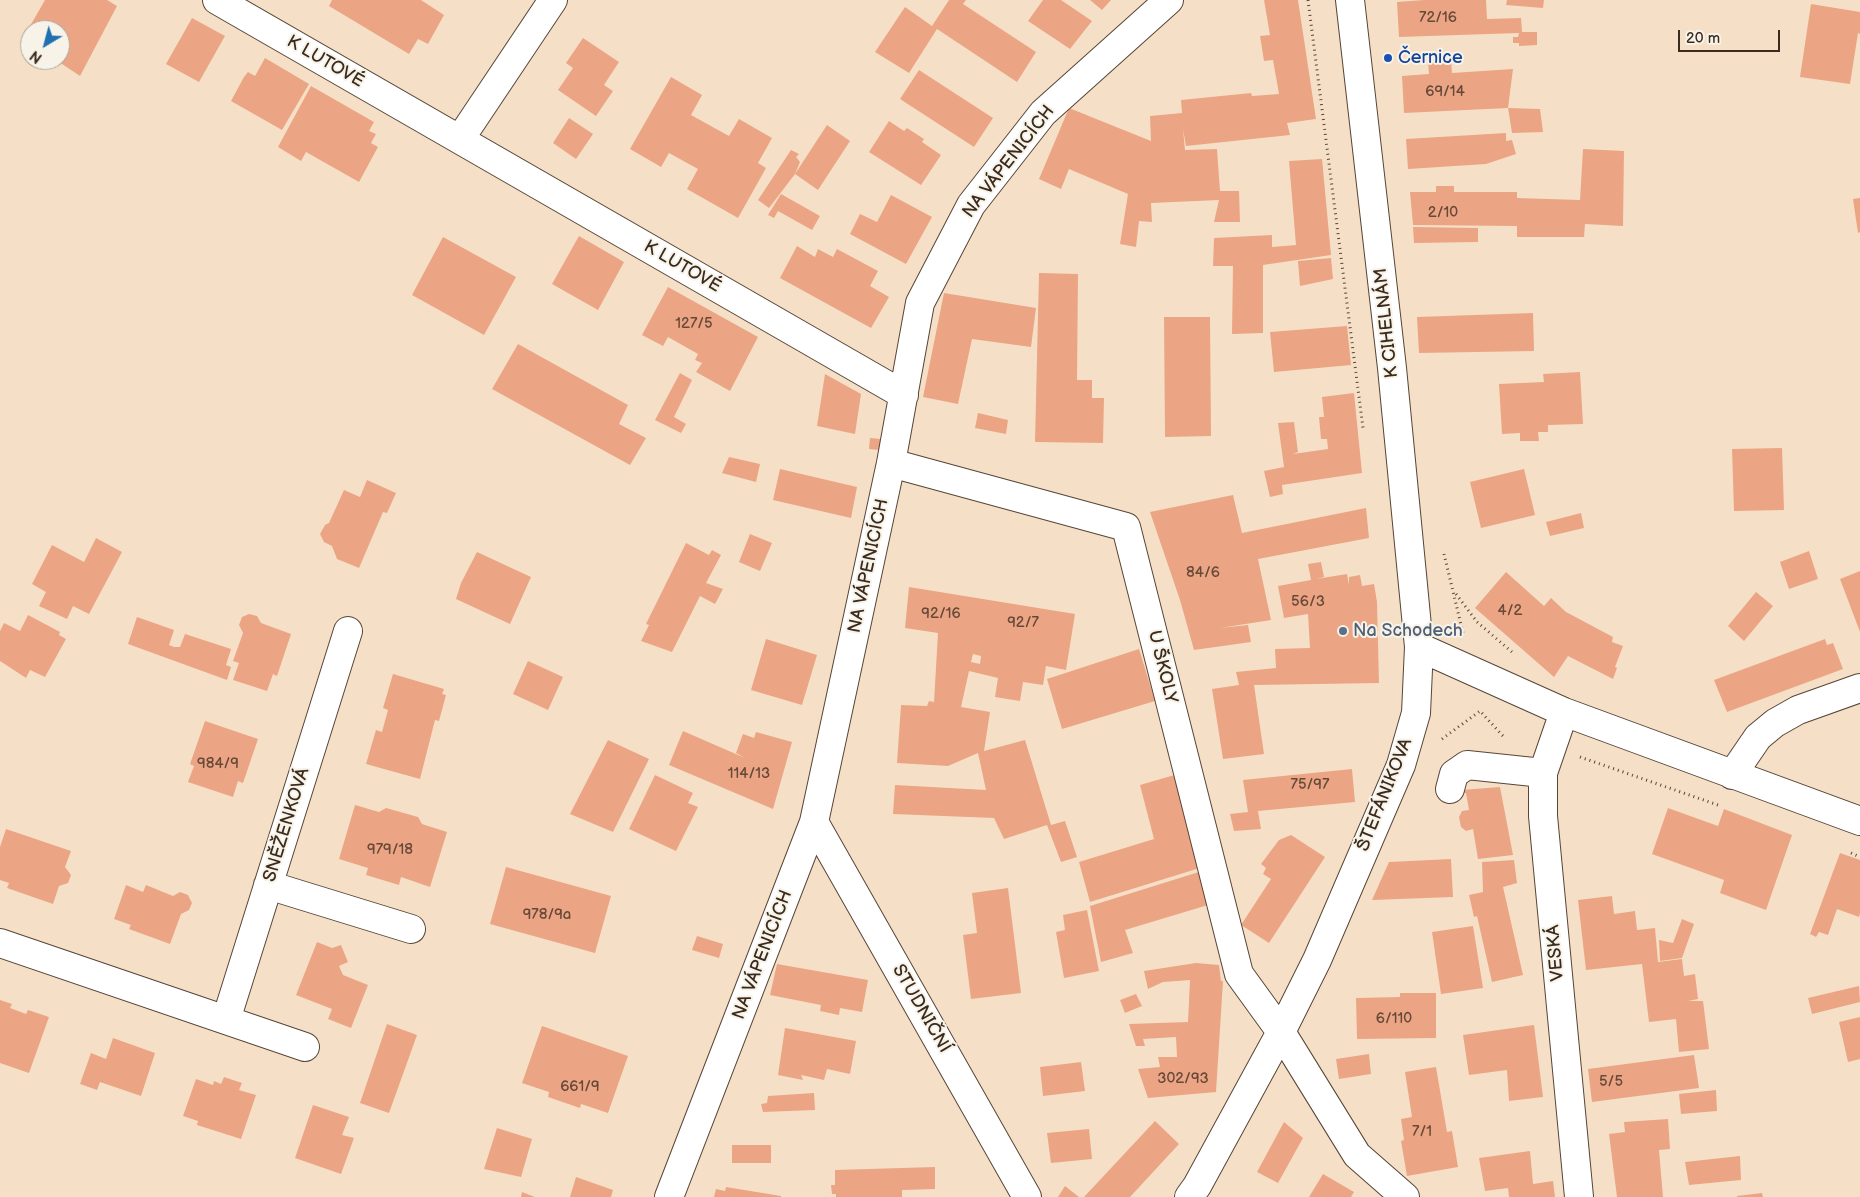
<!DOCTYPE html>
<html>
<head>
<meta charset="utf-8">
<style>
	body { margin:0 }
	#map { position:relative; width:1860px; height:1197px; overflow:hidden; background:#f5e0c7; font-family:"Balsamiq Sans",sans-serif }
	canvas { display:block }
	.north { position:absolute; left:20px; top:20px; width:50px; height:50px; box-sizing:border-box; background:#f7f3e8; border:1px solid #aca397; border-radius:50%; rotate:217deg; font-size:14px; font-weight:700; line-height:20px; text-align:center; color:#3b2a1e }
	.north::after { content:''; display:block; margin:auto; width:18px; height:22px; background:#1f6fb2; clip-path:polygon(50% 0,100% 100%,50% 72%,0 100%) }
	.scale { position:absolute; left:1678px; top:30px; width:102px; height:22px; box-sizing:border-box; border:2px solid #3b2a1e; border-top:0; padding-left:6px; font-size:15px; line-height:18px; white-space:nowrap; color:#3b2a1e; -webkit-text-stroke:4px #f7f3e8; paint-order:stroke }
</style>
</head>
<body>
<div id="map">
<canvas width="1860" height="1197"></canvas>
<div class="north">N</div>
<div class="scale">20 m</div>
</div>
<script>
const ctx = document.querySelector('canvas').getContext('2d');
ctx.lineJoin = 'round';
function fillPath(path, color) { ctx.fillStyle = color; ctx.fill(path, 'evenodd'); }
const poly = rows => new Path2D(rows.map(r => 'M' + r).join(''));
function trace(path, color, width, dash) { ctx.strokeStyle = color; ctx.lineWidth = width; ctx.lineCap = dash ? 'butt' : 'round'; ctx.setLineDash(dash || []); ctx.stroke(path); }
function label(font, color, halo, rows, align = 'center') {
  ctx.font = font + ' "Balsamiq Sans",sans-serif'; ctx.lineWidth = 4; ctx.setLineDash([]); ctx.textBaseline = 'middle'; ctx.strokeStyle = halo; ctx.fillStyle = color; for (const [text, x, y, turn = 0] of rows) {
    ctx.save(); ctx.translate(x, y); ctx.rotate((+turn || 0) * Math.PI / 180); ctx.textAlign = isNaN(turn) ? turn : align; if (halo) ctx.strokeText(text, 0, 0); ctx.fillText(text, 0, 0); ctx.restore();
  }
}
fillPath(poly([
	[45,0,107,0,117,6,80,76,56,60,60,60,60,30,30,30,30,45,22,40],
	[332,0,421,0,444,15,428,44,418,39,409,54,329,6],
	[949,0,966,0,963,4,1036,52,1017,82,937,29,909,73,875,52,905,7,932,26],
	[1043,0,1061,0,1092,21,1070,49,1028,21],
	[1090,0,1111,0,1102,10],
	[1264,0,1298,0,1316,119,1287,123,1290,135,1186,146,1183,129,1185,150,1217,149,1220,191,1239,191,1240,222,1214,222,1219,200,1151,203,1152,222,1139,221,1136,247,1120,244,1128,194,1069,169,1061,189,1039,179,1069,108,1151,141,1150,116,1182,113,1181,100,1251,93,1252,96,1279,94,1273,60,1264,61,1260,36,1270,35],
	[1424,0,1486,0,1487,19,1521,18,1522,32,1537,32,1537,45,1519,46,1519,43,1513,43,1513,37,1518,37,1519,33,1399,37,1397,2],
	[1507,0,1544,0,1543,8,1506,5],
	[1811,4,1860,12,1860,34,1858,33,1850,84,1800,77],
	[192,18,225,36,199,82,166,64],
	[583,38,619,62,604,85,613,91,596,116,558,90,573,68,566,63],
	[265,58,309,84,282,130,231,101,244,77,248,72,255,76],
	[1451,59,1452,73,1513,69,1508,108,1540,109,1543,132,1512,133,1508,108,1404,113,1402,76,1429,74,1428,60],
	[919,70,993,118,974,147,900,99],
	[671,77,702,95,691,115,729,136,739,119,772,138,758,163,766,168,738,218,687,189,698,169,669,153,661,167,630,149],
	[311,86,374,122,369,131,376,134,371,143,378,147,359,182,306,152,301,161,278,147],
	[569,118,593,134,576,159,553,143],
	[889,121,904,131,907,128,924,139,922,142,941,155,921,185,869,152],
	[827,125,850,141,818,190,795,174],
	[1506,133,1506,141,1512,140,1516,154,1486,164,1408,169,1406,139],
	[1583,149,1624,151,1623,226,1585,224,1584,237,1517,237,1517,226,1413,225,1410,192,1436,192,1436,186,1454,186,1454,192,1517,192,1517,198,1580,200],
	[791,150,799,154,796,157,800,162,795,174,769,208,758,200],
	[1322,159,1331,255,1263,265,1263,333,1232,334,1233,266,1213,266,1214,238,1272,235,1272,247,1296,245,1289,161],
	[781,194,820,216,812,230,778,211,774,218,768,215],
	[891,195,932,217,906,264,850,234,860,214,877,222],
	[1860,198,1860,232,1858,233,1853,199],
	[1413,227,1478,228,1478,242,1414,243],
	[579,236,624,262,598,310,552,284],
	[443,237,516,277,484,335,412,295],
	[797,246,815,257,818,249,833,257,837,249,878,271,870,286,889,297,871,328,780,278],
	[1331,258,1333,279,1300,286,1298,261],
	[1039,273,1078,274,1077,380,1092,380,1092,398,1104,398,1103,443,1035,442],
	[668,287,758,337,730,391,696,372,702,363,695,360,698,354,668,337,663,346,642,335],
	[944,293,1036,308,1031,347,972,339,958,404,923,397],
	[1533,313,1534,351,1419,353,1417,317],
	[1164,317,1210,317,1211,436,1165,437],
	[1347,326,1351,365,1274,372,1270,332],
	[518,344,628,405,619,424,646,438,630,465,492,389],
	[1580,372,1583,424,1548,425,1548,432,1538,432,1539,441,1520,441,1520,433,1502,434,1499,384,1544,382,1543,374],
	[680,373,692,380,674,417,686,424,681,433,655,420],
	[825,374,861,394,855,434,817,426],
	[1354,393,1362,473,1282,485,1283,494,1270,497,1264,471,1284,467,1278,423,1294,422,1298,452,1293,454,1328,449,1327,439,1321,439,1319,417,1324,417,1322,397],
	[978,413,1008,420,1006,434,975,428],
	[870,438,881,439,880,450,869,449],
	[1782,448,1784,510,1734,511,1732,449],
	[729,457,760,464,756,482,722,473],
	[780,469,857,487,851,518,773,500],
	[1524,469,1535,515,1481,528,1470,482],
	[367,480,396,493,387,513,383,512,359,568,337,559,332,546,324,542,320,534,325,525,329,523,344,490,360,497],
	[1233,495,1242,533,1366,508,1369,538,1258,559,1271,620,1220,628,1248,625,1251,642,1194,650,1180,600,1150,512],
	[1581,513,1584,528,1550,536,1546,522],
	[750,534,772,543,760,571,739,562],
	[96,538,122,552,89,614,73,606,67,619,39,606,46,592,32,584,52,545,84,562],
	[686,543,709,555,712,550,721,555,706,583,723,589,715,604,700,596,672,652,641,641,649,625,646,624],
	[1809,551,1818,579,1789,589,1780,562],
	[477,552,531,577,510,624,456,599,461,583],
	[1321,562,1324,577,1316,579,1347,574,1349,585,1349,577,1360,575,1362,586,1374,584,1377,602,1379,683,1254,685,1264,754,1223,759,1212,689,1239,685,1236,672,1276,668,1275,649,1310,648,1308,614,1284,618,1278,586,1311,580,1308,564],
	[1860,571,1860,632,1840,579],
	[1506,572,1544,606,1551,598,1566,612,1613,637,1612,642,1623,646,1615,667,1617,668,1613,679,1568,656,1554,677,1475,608],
	[909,587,1075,614,1066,670,1046,666,1043,685,1023,682,1020,701,995,697,998,678,969,671,961,707,990,712,984,751,1025,740,1051,825,1065,821,1077,857,1061,862,1047,825,1004,839,994,818,893,814,895,785,986,790,978,753,948,766,897,763,901,705,927,706,929,701,934,702,938,633,905,628],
	[973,654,981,656,980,664,971,662],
	[1756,592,1773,606,1744,641,1728,626],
	[249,614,257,616,261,623,291,634,277,676,273,674,267,691,233,680,239,663,233,661,243,633,239,625,242,617],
	[28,615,60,632,59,635,66,639,45,677,30,670,26,678,0,661,0,631,4,623,20,631],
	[137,617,174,630,169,645,174,647,180,647,185,634,231,649,226,665,231,667,227,680,128,644],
	[766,639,817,655,802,705,751,690],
	[1825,639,1827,645,1833,643,1843,669,1727,712,1714,680],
	[1139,649,1155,701,1062,729,1047,679],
	[528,661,563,677,548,710,513,694],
	[393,674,444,689,442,694,446,695,439,721,435,720,420,779,366,764,376,730,382,732,388,710,383,708],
	[205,721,258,739,243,783,238,781,233,797,188,782,194,766,190,764],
	[683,731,745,758,736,753,743,734,754,738,756,732,792,742,773,809,669,765],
	[608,740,649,759,613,832,570,814],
	[1352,769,1355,802,1258,811,1261,829,1234,831,1230,814,1248,812,1243,780],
	[1178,774,1203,867,1090,902,1079,862,1154,839,1140,785],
	[655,775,693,793,688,803,698,807,676,851,629,829],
	[1500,787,1513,855,1478,859,1473,829,1466,831,1461,827,1459,817,1462,811,1469,810,1466,793,1462,794,1461,790],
	[355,805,379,812,386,808,418,817,422,824,447,832,430,887,401,877,399,885,366,875,368,868,339,859],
	[1668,808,1718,826,1724,809,1792,835,1766,910,1720,893,1724,880,1652,854],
	[6,829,71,851,65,867,71,875,68,883,59,886,53,904,7,888,9,883,0,880,0,847],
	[1291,835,1325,857,1269,943,1241,925,1271,879,1263,874,1266,868,1261,864,1279,840],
	[1840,853,1860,860,1860,913,1859,917,1837,909,1828,935,1819,932,1816,937,1810,934],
	[1451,859,1453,897,1372,900,1389,862],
	[1514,860,1517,883,1503,887,1523,975,1492,982,1477,916,1474,917,1469,895,1483,892,1482,862],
	[506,867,611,896,595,953,490,924],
	[1202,871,1208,905,1125,930,1133,953,1101,962,1090,906],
	[126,885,143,892,146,885,173,896,180,892,188,895,192,903,189,910,181,914,170,944,129,929,131,925,114,919],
	[1008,888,1021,993,971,999,963,935,977,933,972,893],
	[1612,896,1614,914,1635,911,1637,930,1655,928,1658,962,1682,959,1684,976,1695,974,1698,999,1688,1001,1703,1001,1709,1049,1679,1052,1676,1019,1649,1022,1642,964,1586,970,1578,900],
	[1087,910,1099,971,1064,978,1056,932,1065,930,1063,915],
	[1682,919,1694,924,1682,958,1660,961,1659,940,1673,943],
	[1473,926,1483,988,1441,994,1432,932],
	[697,936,723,944,719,958,692,950],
	[317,942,332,948,341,945,348,962,339,966,343,975,368,985,351,1028,328,1019,332,1009,296,995],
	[1196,963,1219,965,1221,981,1223,981,1216,1092,1148,1098,1138,1069,1160,1067,1158,1057,1177,1057,1176,1037,1143,1039,1145,1046,1136,1046,1129,1024,1188,1022,1190,980,1163,982,1148,989,1144,971],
	[777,964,868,980,862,1012,840,1008,839,1015,820,1011,821,1005,770,995],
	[1859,986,1860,1002,1812,1014,1808,998],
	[1400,993,1436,993,1436,1038,1357,1039,1356,998,1400,997],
	[1136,994,1142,1006,1125,1013,1120,1000],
	[0,1000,12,1004,10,1008,26,1014,28,1010,49,1017,29,1073,0,1063],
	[1860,1017,1860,1059,1848,1062,1839,1022],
	[387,1024,417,1035,389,1113,360,1103],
	[1534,1025,1543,1097,1509,1101,1507,1070,1469,1075,1463,1035],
	[542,1026,628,1056,608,1113,581,1104,580,1108,548,1097,549,1092,522,1083],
	[785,1028,856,1041,850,1074,827,1069,824,1080,801,1075,803,1080,778,1075],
	[113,1038,155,1053,141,1096,100,1082,97,1090,80,1084,91,1053,106,1059],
	[1369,1054,1371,1074,1339,1079,1336,1059],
	[1694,1055,1699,1088,1592,1102,1588,1069],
	[1081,1062,1085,1091,1043,1096,1040,1067],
	[1436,1067,1447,1132,1452,1131,1458,1167,1407,1176,1401,1141,1404,1140,1401,1119,1412,1117,1405,1072],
	[224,1077,242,1083,239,1090,256,1095,241,1139,197,1125,198,1121,183,1116,196,1079,213,1085,214,1081,221,1084],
	[1716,1090,1717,1111,1681,1114,1679,1094],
	[814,1093,815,1110,763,1112,761,1104,767,1103,768,1096],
	[313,1105,349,1117,342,1135,354,1138,341,1174,295,1158],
	[1668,1119,1670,1149,1659,1150,1663,1197,1617,1197,1609,1134,1625,1132,1624,1122],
	[1155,1121,1179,1144,1130,1197,1084,1197],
	[1284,1122,1303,1138,1278,1183,1257,1172],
	[497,1128,532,1139,521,1177,484,1169],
	[1089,1129,1092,1159,1051,1163,1047,1133],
	[732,1145,771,1145,771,1163,732,1163],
	[1530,1151,1533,1184,1553,1181,1555,1197,1509,1197,1508,1188,1485,1191,1479,1158],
	[1740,1156,1741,1180,1689,1185,1685,1162],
	[935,1167,935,1189,902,1190,902,1197,836,1197,836,1194,832,1194,831,1185,835,1185,835,1170],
	[1323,1174,1354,1192,1351,1197,1309,1197],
	[576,1177,613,1190,611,1197,570,1197],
	[1065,1186,1079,1197,1058,1197],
	[726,1187,781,1196,781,1197,714,1197,716,1189,725,1191],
	[522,1192,535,1197,521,1197],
	[1762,1193,1763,1197,1737,1197,1737,1196]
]), '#eba584');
const minor = poly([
	[217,0,904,395],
	[460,139,553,0],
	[891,463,1126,527,1239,974,1281,1032,1357,1155,1405,1197],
	[1419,647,1564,712,1860,821],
	[1564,712,1543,773,1543,816,1579,1197],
	[1732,775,1758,737,1775,723,1798,710,1860,688],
	[1450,789,1454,774,1467,765,1543,773],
	[814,822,1027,1197],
	[268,885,411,929],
	[0,943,305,1047],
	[226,1020,348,631],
	[669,1197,814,822,891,463,920,303,971,205,1043,113,1169,0],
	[1189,1197,1197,1186,1281,1032,1317,960,1401,765,1416,713,1419,647,1392,368,1350,0]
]);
trace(minor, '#574537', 30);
trace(poly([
	[1308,0,1363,428],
	[1444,554,1463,633],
	[1456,594,1477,622,1512,652],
	[1442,739,1480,711,1503,736],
	[1580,757,1718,805],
	[1851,853,1860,857]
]), '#574537', 3, [1, 4]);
trace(minor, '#fff', 28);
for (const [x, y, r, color] of [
	[1388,58,5,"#1a4fb4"],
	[1343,631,5,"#5c6f8a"]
]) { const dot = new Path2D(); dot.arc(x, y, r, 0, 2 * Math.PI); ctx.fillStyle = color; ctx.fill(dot); trace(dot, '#f7f3e8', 2); }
label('15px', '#674938', null, [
	["72/16",1438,18],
	["69/14",1445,92],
	["2/10",1443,213],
	["127/5",694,324],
	["84/6",1203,573],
	["56/3",1308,602],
	["4/2",1510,611],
	["92/16",941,614],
	["92/7",1023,623],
	["984/9",218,764],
	["114/13",749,774],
	["75/97",1310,785],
	["979/18",390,850],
	["978/9a",547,915],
	["6/110",1394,1019],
	["302/93",1183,1079],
	["5/5",1611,1082],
	["661/9",580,1087],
	["7/1",1422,1132]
]);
label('18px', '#164399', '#f7f3e8', [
	["Černice",1398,58]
], 'left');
label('18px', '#3b2a1e', '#f7f3e8', [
	["K LUTOVÉ",325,62,30],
	["NA VÁPENICÍCH",1009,162,-52],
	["K LUTOVÉ",682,267,30],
	["K CIHELNÁM",1387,323,-96],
	["NA VÁPENICÍCH",869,566,-78],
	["U ŠKOLY",1162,667,76],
	["ŠTEFÁNIKOVA",1385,795,-68],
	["SNĚŽENKOVÁ",287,825,-73],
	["VESKÁ",1556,953,-95],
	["NA VÁPENICÍCH",763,955,-69],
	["STUDNIČNÍ",921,1009,60]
]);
label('18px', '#4e5e75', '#f7f3e8', [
	["Na Schodech",1353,631]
], 'left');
</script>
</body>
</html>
